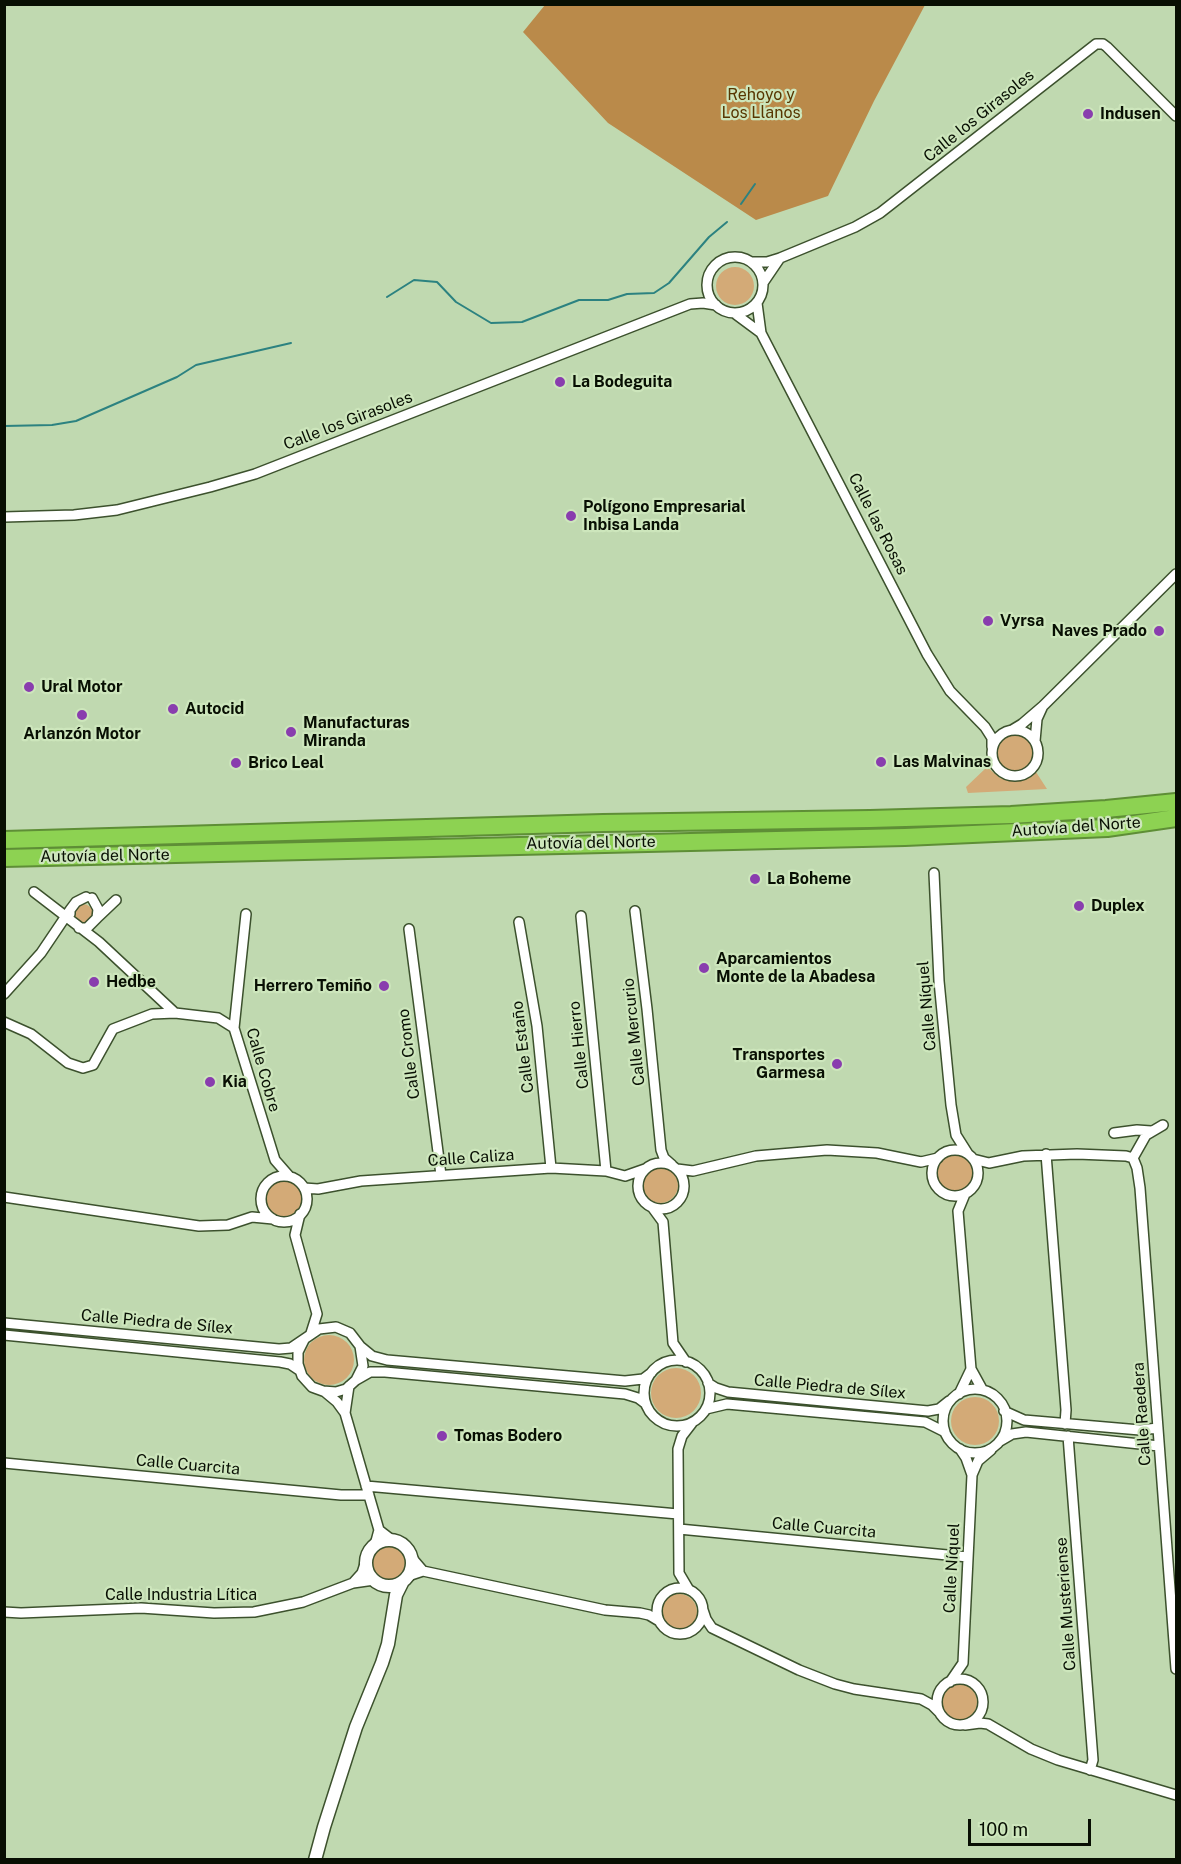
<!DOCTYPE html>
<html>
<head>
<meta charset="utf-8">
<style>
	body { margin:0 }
	#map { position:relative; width:1181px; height:1864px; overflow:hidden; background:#c0d9b0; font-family:"Public Sans",sans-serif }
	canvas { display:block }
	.frame { position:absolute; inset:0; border:6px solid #080f03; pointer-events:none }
	.scale { position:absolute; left:968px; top:1819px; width:123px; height:27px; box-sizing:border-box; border:3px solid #080f03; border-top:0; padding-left:8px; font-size:18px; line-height:21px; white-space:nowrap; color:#080f03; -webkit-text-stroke:4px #cde6bc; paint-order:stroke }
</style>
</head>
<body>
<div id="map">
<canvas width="1181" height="1864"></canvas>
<div class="frame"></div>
<div class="scale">100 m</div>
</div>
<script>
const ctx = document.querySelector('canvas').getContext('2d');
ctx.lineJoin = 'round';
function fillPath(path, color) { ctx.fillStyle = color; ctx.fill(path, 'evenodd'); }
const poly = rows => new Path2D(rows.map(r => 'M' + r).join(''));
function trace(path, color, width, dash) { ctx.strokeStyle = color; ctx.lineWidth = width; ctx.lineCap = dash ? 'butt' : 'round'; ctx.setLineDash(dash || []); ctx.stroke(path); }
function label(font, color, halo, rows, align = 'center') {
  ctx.font = font + ' "Public Sans",sans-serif'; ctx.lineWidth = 4.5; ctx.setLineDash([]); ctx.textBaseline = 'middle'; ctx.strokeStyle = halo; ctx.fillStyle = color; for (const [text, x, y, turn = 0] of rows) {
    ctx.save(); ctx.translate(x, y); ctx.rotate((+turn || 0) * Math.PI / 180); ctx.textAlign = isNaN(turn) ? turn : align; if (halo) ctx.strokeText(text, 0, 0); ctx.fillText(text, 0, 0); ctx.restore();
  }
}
fillPath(poly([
	'716 286a19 19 0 1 1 38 0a19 19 0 1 1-38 0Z',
	'997 753a18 18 0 1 1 36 0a18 18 0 1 1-36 0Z',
	[987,767,1000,778,1010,781,1024,780,1031,777,1036,772,1047,789,968,793,966,787],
	'73 914a10 10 0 1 1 20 0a10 10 0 1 1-20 0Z',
	'937 1173a18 18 0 1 1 36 0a18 18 0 1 1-36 0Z',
	'642 1185a18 18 0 1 1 36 0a18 18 0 1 1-36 0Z',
	'266 1199a18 18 0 1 1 36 0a18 18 0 1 1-36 0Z',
	'304 1360a25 25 0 1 1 50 0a25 25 0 1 1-50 0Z',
	'651 1393a25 25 0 1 1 50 0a25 25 0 1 1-50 0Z',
	'951 1421a24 24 0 1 1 48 0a24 24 0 1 1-48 0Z',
	'371 1563a17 17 0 1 1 34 0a17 17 0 1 1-34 0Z',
	'661 1612a18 18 0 1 1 36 0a18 18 0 1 1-36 0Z',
	'941 1702a18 18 0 1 1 36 0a18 18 0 1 1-36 0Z'
]), '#d3aa77');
fillPath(poly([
	[545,5,545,4,925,5,874,101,828,196,756,220,608,123,523,32]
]), '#ba8a4a');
trace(poly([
	[741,204,755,184],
	[387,297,414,280,437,282,456,302,491,323,522,322,579,300,608,300,627,294,654,293,669,283,709,237,727,222],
	[4,426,52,425,76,421,177,377,196,365,291,343]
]), '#2c8280', 2);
const street = poly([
	'707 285a28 28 0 1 1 56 0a28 28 0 1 1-56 0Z',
	[751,262,767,262,780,258,855,227,880,213,1096,44,1103,44,1107,47,1176,116],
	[763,283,780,258],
	[757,303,761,333,927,654,950,691,985,727,992,738,992,747],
	[734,313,761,333],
	[4,517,74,515,117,510,210,487,255,474,690,304,703,303,716,305],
	'992 753a23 23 0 1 1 46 0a23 23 0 1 1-46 0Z',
	[1012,730,1022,724,1043,706,1176,574],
	[1035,741,1037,719,1042,708],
	[934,873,939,981,951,1105,956,1135,968,1154],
	[34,892,99,942,175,1013],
	[635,911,647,1009,661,1150,664,1158,672,1165],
	[70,914,70,910,76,902,86,897],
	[246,914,234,1028,275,1160,289,1176],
	[581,916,606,1171],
	[97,918,116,900],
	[519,922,537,1026,551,1168],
	[79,928,87,928,97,918,98,909,92,898],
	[409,929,441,1175],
	[4,994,41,953,70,910],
	[4,1022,31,1034,68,1063,83,1068,93,1065,113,1029,152,1014,175,1013,218,1018,234,1028],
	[1114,1133,1137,1130,1151,1131],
	'932 1173a23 23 0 1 1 46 0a23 23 0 1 1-46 0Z',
	[1046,1154,1066,1410,1065,1424],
	[1133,1158,1137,1168,1140,1188,1176,1669],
	[1133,1158,1146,1135,1163,1125],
	[973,1159,989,1163,1023,1156,1077,1154,1126,1156,1133,1158],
	'638 1186a23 23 0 1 1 46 0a23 23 0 1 1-46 0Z',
	[677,1169,693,1171,756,1156,827,1150,877,1153,921,1162,938,1158],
	'261 1199a23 23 0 1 1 46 0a23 23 0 1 1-46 0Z',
	[304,1188,318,1189,361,1181,551,1168,606,1171,625,1176,645,1169],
	[965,1194,958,1211,971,1369,982,1389],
	[4,1197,199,1226,228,1225,252,1217,273,1219],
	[652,1207,663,1222,673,1343,686,1362],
	[300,1214,295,1235,317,1314,311,1333],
	[4,1323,279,1349,291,1348,319,1329,336,1327,350,1333,360,1346,363,1366,356,1380,346,1389,336,1392,323,1391,312,1387,302,1376,298,1364,298,1352,304,1340],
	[4,1335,280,1362,290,1364,299,1370],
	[361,1347,372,1356,387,1360,625,1381,643,1379,651,1373],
	'644 1393a33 33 0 1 1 66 0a33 33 0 1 1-66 0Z',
	[356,1380,370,1372,385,1372,625,1394,638,1398,646,1404],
	[708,1383,716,1388,728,1392,928,1411,939,1409,949,1401],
	'943 1421a32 32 0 1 1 64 0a32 32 0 1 1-64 0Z',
	[325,1392,337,1402,345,1413,379,1530,375,1545],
	[959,1394,971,1369],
	[706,1409,727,1404,925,1422,945,1432],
	[1004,1411,1024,1420,1140,1430,1158,1428],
	[345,1413,349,1386],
	[1068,1436,1093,1760,1090,1770],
	[1000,1441,1012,1434,1026,1432,1159,1446],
	[960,1449,966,1458,972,1475],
	[4,1463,341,1495,369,1495],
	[366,1486,678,1514],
	[679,1529,968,1557],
	[379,1530,392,1540],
	[411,1557,423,1571],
	[408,1576,423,1571,605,1610,640,1613,649,1615,659,1621],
	[353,1583,362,1573,366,1561],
	'657 1611a23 23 0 1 1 46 0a23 23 0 1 1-46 0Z',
	[689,1590,679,1573,678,1449,682,1436,692,1423],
	[703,1610,706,1619,712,1628,799,1670,835,1684,854,1689,921,1699,932,1705,939,1712],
	[4,1612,21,1613,141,1608,214,1613,254,1612,303,1602,353,1583,374,1580],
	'937 1702a23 23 0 1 1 46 0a23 23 0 1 1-46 0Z',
	[950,1682,963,1663,972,1475,978,1461,991,1450],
	[965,1725,980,1723,988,1724,1031,1749,1058,1760,1176,1795]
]);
const secondary = poly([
	'366 1563a23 23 0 1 1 46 0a23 23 0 1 1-46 0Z',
	[315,1860,324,1827,356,1727,382,1663,388,1644,396,1595,403,1581]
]);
const highway = poly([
	[4,840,603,823,870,819,1011,815,1106,809,1176,802],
	[4,858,905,837,1107,828,1176,818]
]);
trace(street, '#3c512d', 12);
trace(secondary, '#3c512d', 15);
trace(highway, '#5e8e36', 20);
trace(street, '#fff', 9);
trace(secondary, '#fff', 12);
trace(highway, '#8dd252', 16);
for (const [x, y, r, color] of [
	[1088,114,6,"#893dae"],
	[560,382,6,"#893dae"],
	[571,516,6,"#893dae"],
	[988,621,6,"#893dae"],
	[1159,631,6,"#893dae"],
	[29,687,6,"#893dae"],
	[173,709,6,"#893dae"],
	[82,715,6,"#893dae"],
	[291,732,6,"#893dae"],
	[881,762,6,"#893dae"],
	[236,763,6,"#893dae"],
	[755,879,6,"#893dae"],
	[1079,906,6,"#893dae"],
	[704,968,6,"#893dae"],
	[94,982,6,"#893dae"],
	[384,986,6,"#893dae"],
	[837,1064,6,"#893dae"],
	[210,1082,6,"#893dae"],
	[442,1436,6,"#893dae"]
]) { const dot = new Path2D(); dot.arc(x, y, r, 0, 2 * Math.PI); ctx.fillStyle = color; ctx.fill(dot); trace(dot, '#cde6bc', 2); }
label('16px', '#573600', '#cde6bc', [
	["Rehoyo y",761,95],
	["Los Llanos",761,113]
]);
label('bold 16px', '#080f03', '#cde6bc', [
	["Indusen",1100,114],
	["La Bodeguita",572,382],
	["Polígono Empresarial",583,507],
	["Inbisa Landa",583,525],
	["Vyrsa",1000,621],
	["Naves Prado",1147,631,"right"],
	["Ural Motor",41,687],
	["Autocid",185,709],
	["Manufacturas",303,723],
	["Miranda",303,741],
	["Arlanzón Motor",82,734,"center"],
	["Las Malvinas",893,762],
	["Brico Leal",248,763],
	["La Boheme",767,879],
	["Duplex",1091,906],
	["Aparcamientos",716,959],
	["Monte de la Abadesa",716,977],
	["Hedbe",106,982],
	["Herrero Temiño",372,986,"right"],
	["Transportes",825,1055,"right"],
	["Garmesa",825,1073,"right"],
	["Kia",222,1082],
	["Tomas Bodero",454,1436]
], 'left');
label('16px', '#080f03', '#cde6bc', [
	["Calle los Girasoles",979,116,-39],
	["Calle los Girasoles",348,421,-21],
	["Calle las Rosas",878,524,63],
	["Autovía del Norte",1076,827,-4],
	["Autovía del Norte",591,843,-1],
	["Autovía del Norte",105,856,-1],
	["Calle Níquel",927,1006,-95],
	["Calle Mercurio",634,1032,-96],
	["Calle Hierro",579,1045,-96],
	["Calle Estaño",523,1047,-97],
	["Calle Cromo",409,1054,-97],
	["Calle Cobre",263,1070,74],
	["Calle Caliza",471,1158,-4],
	["Calle Piedra de Sílex",157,1322,5],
	["Calle Piedra de Sílex",830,1387,5],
	["Calle Raedera",1142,1414,-94],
	["Calle Cuarcita",188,1465,5],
	["Calle Cuarcita",824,1528,5],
	["Calle Níquel",952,1568,-87],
	["Calle Industria Lítica",181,1595],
	["Calle Musteriense",1066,1604,-94]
]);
</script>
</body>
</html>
